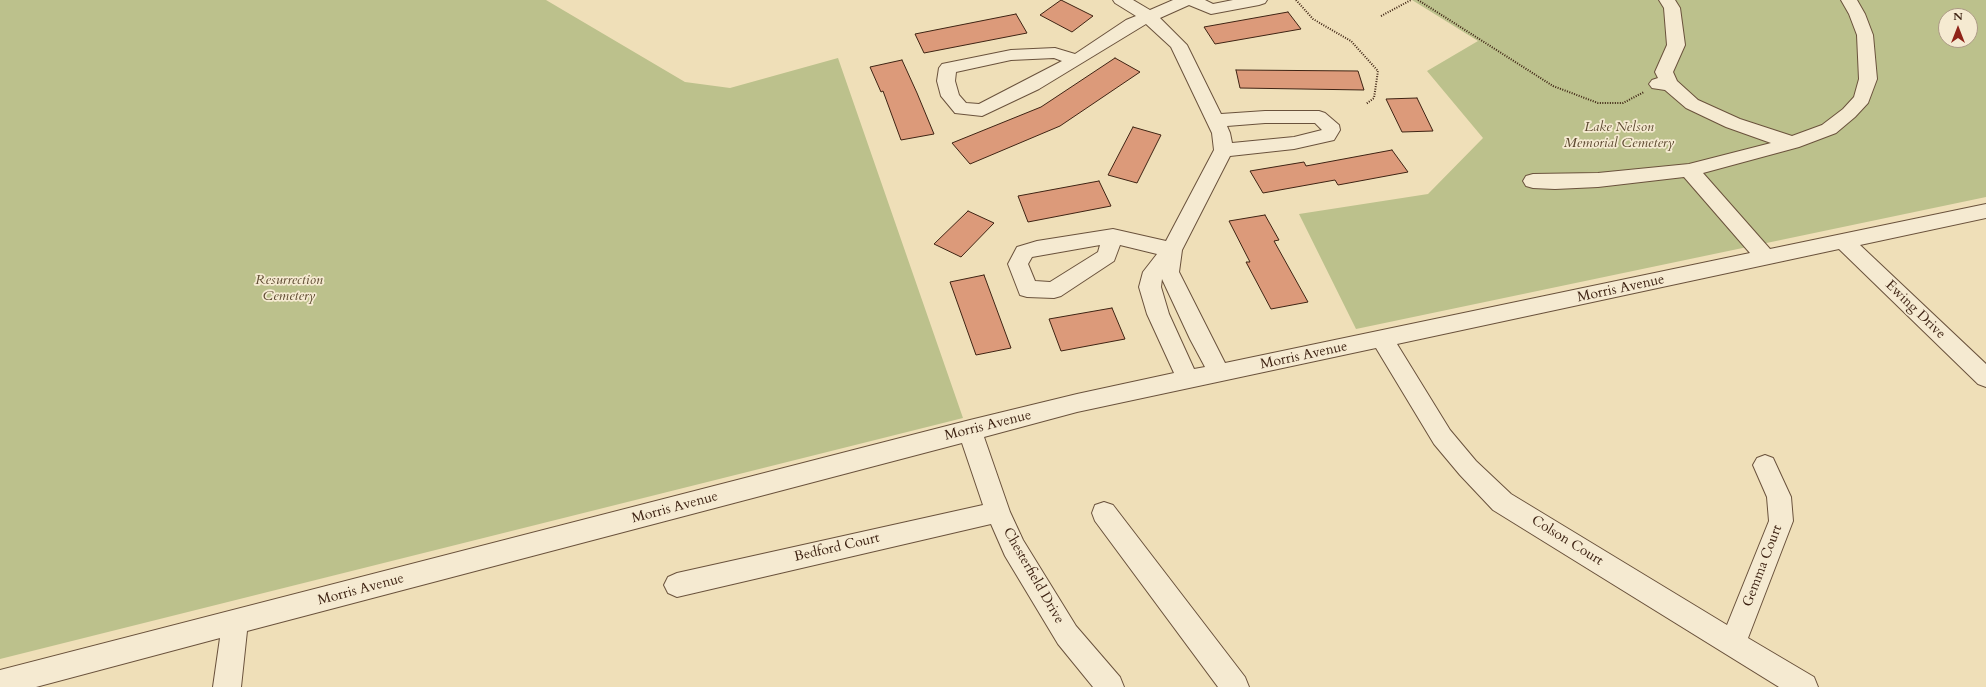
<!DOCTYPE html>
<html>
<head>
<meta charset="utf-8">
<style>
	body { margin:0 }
	#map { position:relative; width:1986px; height:687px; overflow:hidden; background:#efdfb8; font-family:Cardo,serif }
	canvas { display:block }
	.north { position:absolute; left:1938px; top:8px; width:40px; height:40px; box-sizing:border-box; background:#f5ead1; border:1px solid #ac9a85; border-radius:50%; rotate:0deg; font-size:11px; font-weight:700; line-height:16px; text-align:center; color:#3e2313 }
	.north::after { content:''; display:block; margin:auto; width:14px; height:18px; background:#8f2418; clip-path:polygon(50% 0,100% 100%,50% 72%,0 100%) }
</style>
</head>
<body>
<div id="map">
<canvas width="1986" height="687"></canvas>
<div class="north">N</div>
</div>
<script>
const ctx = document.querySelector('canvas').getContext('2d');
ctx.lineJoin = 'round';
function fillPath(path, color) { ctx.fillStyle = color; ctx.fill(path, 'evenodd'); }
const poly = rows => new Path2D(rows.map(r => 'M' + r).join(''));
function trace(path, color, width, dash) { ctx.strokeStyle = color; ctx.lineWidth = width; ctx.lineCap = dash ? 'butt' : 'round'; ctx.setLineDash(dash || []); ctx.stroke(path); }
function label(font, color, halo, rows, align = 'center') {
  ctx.font = font + ' Cardo,serif'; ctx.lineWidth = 3.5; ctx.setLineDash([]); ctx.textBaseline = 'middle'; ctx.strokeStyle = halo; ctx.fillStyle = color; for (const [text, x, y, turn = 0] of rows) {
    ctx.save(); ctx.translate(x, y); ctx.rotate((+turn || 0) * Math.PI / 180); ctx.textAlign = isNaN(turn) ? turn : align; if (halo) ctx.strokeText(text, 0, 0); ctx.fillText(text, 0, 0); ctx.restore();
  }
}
fillPath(poly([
	[0,0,546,0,685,82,730,88,838,58,963,418,0,659],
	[1412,0,1986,0,1986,197,1356,329,1299,214,1428,194,1483,138,1427,71,1478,41],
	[1946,16,1970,16,1970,40,1946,40]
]), '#bcc18c');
const building = poly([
	[1061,0,1093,16,1072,32,1040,15,1061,0],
	[1288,12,1301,29,1215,44,1204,27,1288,12],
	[1016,14,1027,33,924,53,915,34,1016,14],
	[1115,58,1140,72,1060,126,970,164,952,143,1041,107,1115,58],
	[902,60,917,93,934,134,901,140,883,91,881,92,870,67,902,60],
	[1236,70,1358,71,1364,90,1240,88,1236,70],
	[1417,98,1433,131,1402,132,1386,99,1417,98],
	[1133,127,1161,135,1137,183,1108,175,1133,127],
	[1392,150,1408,172,1338,185,1335,180,1263,193,1250,171,1304,162,1306,166,1392,150],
	[1099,181,1111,206,1028,222,1018,196,1099,181],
	[968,211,994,223,961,257,934,244,968,211],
	[1265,215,1279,240,1274,241,1308,302,1271,309,1246,262,1250,262,1229,221,1265,215],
	[984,275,1011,348,976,355,950,282,984,275],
	[1112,308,1125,339,1061,351,1049,319,1112,308]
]);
fillPath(building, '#dc9a7a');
trace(building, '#3e2313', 1);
const minor = poly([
	[1113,0,1133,0,1150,10,1173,0,1205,0,1213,4,1233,0,1267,0,1265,3,1259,5,1211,14,1189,5,1160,18,1187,45,1221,114,1265,111,1319,111,1325,113,1339,125,1340,130,1334,140,1294,149,1230,156,1182,250,1179,272,1225,363,1750,253,1684,177,1598,187,1555,189,1533,188,1526,186,1523,181,1526,176,1533,174,1598,173,1689,164,1771,143,1726,127,1686,108,1665,90,1652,88,1649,84,1652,80,1658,78,1655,72,1667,45,1664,8,1659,0,1675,0,1680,8,1685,45,1673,72,1677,81,1698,100,1740,119,1792,136,1822,125,1843,109,1854,97,1859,79,1857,35,1849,14,1841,0,1857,0,1865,14,1873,35,1877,79,1868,103,1855,117,1836,133,1799,147,1703,173,1770,249,1986,204,1986,218,1860,245,1986,364,1986,387,1978,384,1839,249,1397,344,1450,430,1476,461,1511,494,1727,625,1769,521,1767,497,1753,465,1757,458,1765,455,1773,458,1791,497,1793,521,1748,638,1814,677,1818,687,1779,687,1493,510,1460,475,1434,444,1376,348,1077,412,984,437,1010,512,1023,540,1076,626,1120,677,1124,687,1093,687,1058,644,1005,556,991,524,677,597,668,593,664,585,668,577,677,573,983,505,962,443,247,631,241,687,213,687,220,638,36,687,0,687,0,670,970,420,1077,394,1174,373,1147,314,1139,287,1143,272,1157,254,1120,245,1114,261,1061,296,1054,298,1027,297,1020,295,1008,264,1017,247,1037,241,1113,229,1166,241,1214,150,1212,133,1171,47,1146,24,1039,89,982,116,955,113,941,96,937,81,939,68,942,64,1011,50,1055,48,1075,54,1126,20,1136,16,1115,3,1113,0],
	[1054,58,1062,61,979,104,966,103,959,95,955,81,956,72,1011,60,1054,58],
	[1265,123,1315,123,1322,130,1294,137,1232,143,1230,133,1227,126,1265,123],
	[1100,245,1098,252,1050,282,1035,281,1028,264,1032,257,1100,245],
	[1162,279,1190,339,1205,367,1194,369,1169,314,1161,287,1162,279],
	[1104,502,1113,505,1245,677,1249,687,1218,687,1095,521,1092,513,1095,505,1104,502]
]);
trace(minor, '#6a523c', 2);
trace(poly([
	[1296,0,1313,19,1351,41,1378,71,1374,98,1366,104],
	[1418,0,1553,86,1598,103,1623,103,1644,92],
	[1381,16,1411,0]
]), '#3e2313', 2, [1, 1.5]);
fillPath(minor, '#f5ead1');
label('italic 14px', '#5e4a31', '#f5ead1', [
	["Lake Nelson",1619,128],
	["Memorial Cemetery",1619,144],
	["Resurrection",289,281],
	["Cemetery",289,297]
]);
label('14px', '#3e2313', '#f5ead1', [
	["Morris Avenue",1621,289,-12],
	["Ewing Drive",1915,310,44],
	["Morris Avenue",1304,356,-12],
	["Morris Avenue",988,426,-14],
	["Morris Avenue",675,508,-15],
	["Colson Court",1567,541,32],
	["Bedford Court",837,548,-13],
	["Gemma Court",1763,566,-69],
	["Chesterfield Drive",1033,576,60],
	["Morris Avenue",361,590,-15]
]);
</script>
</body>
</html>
